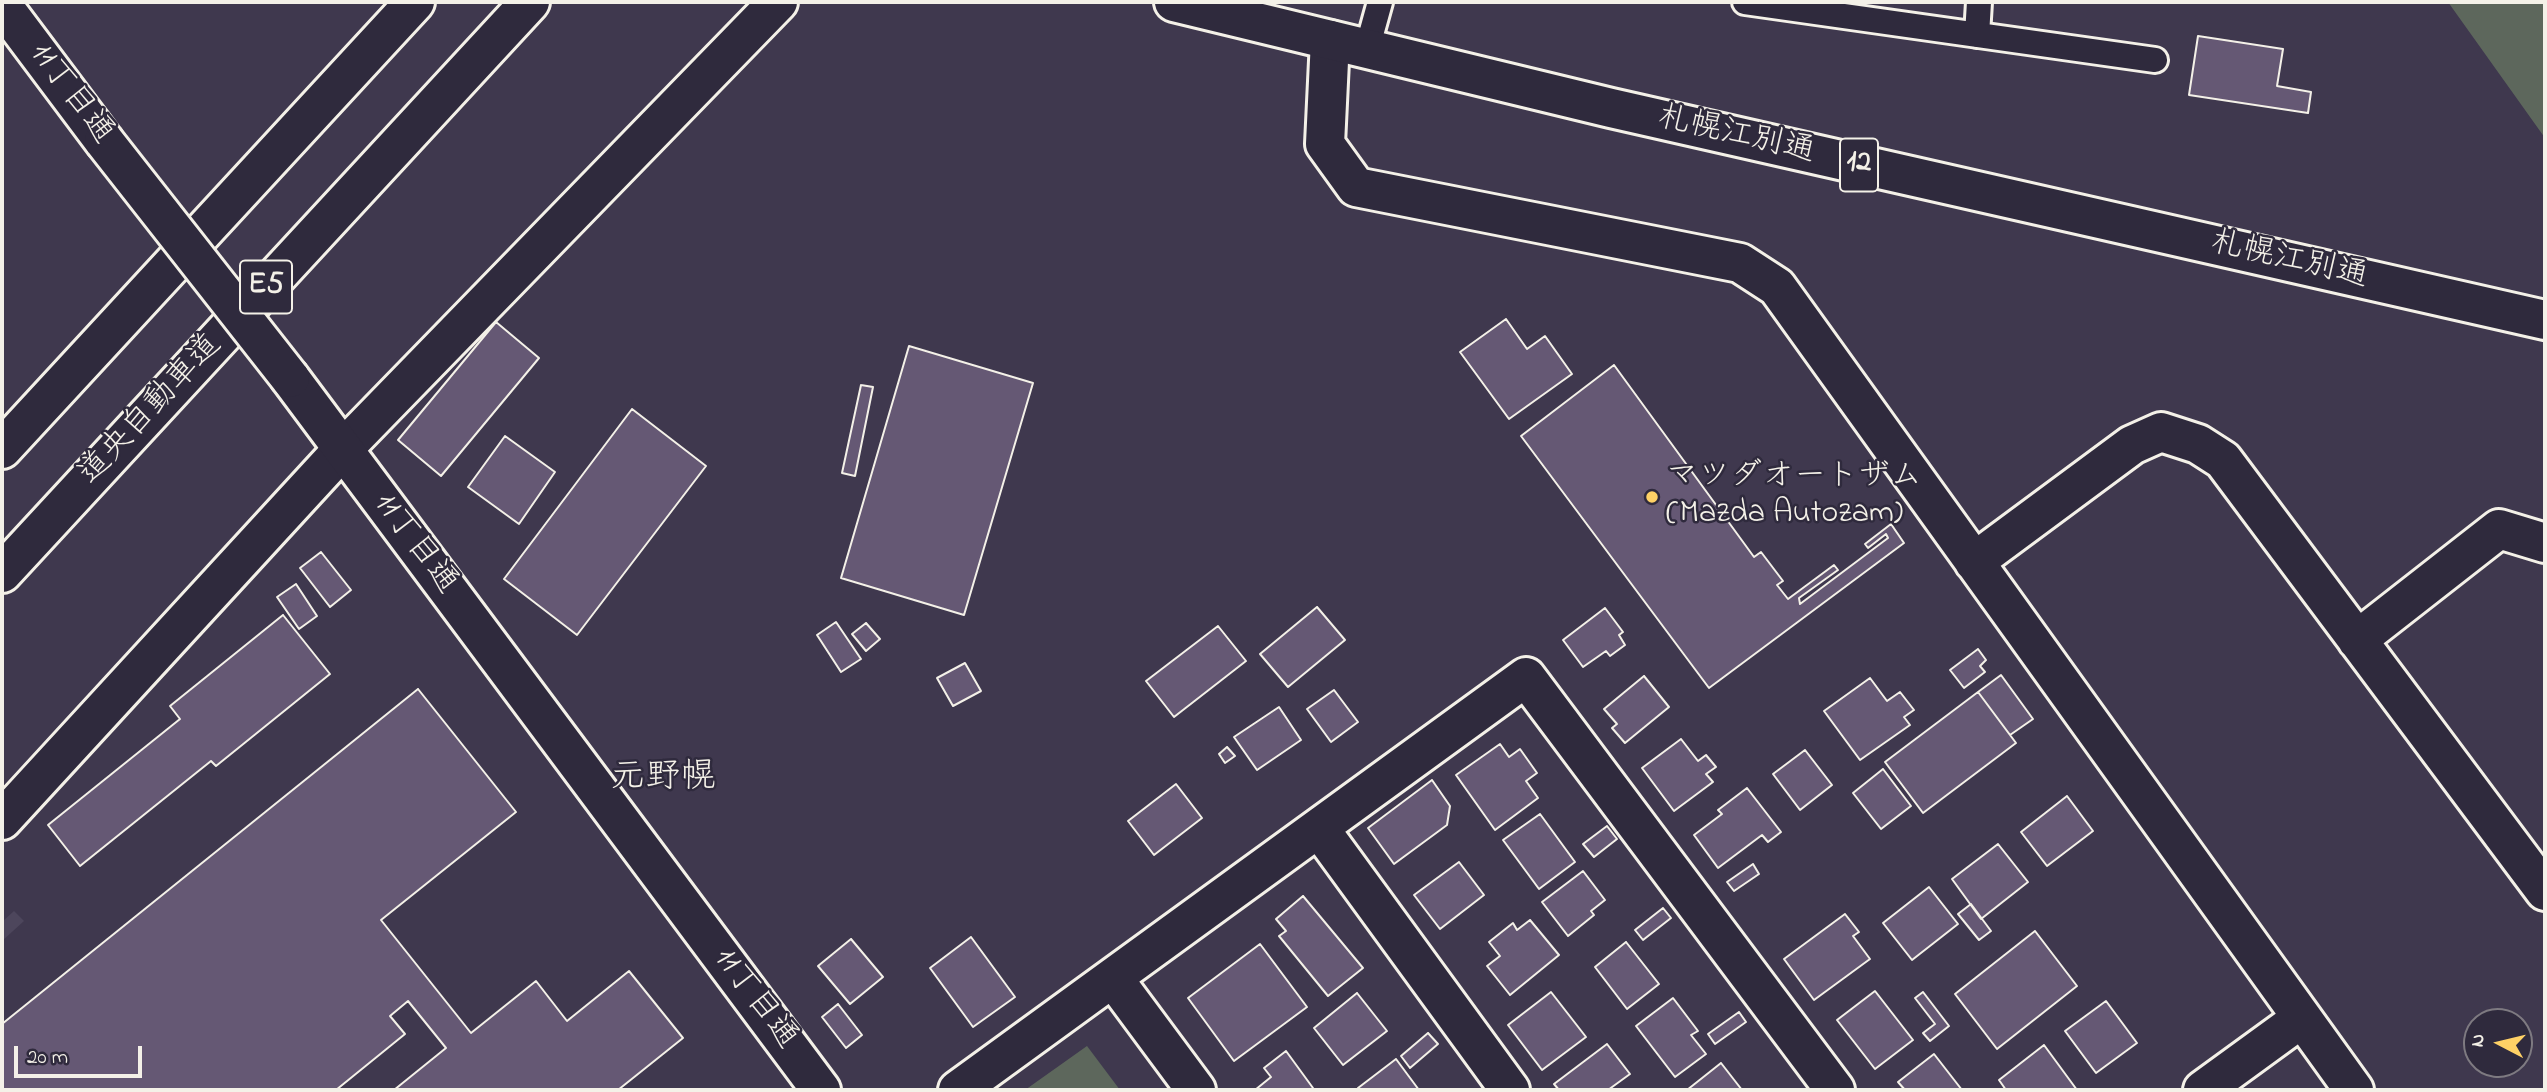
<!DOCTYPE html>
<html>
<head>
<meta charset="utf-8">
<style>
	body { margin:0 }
	#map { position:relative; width:2547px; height:1092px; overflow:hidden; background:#3f384e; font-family:"Indie Flower",sans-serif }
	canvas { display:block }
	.frame { position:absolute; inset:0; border:4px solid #f4f1e8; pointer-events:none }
	.north { position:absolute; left:2463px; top:1008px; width:70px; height:70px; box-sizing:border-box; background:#2f2a3d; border:2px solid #7e7a81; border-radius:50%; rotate:277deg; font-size:19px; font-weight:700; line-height:28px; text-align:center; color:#f4f1e8 }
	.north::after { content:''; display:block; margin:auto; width:24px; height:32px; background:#ffd166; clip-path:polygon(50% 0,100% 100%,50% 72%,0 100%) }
	.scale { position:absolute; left:14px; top:1046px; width:128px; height:32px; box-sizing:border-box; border:4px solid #f4f1e8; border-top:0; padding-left:9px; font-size:21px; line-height:24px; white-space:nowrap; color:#f4f1e8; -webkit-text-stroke:5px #2f2a3d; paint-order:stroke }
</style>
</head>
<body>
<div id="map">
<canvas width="2547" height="1092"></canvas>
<div class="frame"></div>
<div class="north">N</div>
<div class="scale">20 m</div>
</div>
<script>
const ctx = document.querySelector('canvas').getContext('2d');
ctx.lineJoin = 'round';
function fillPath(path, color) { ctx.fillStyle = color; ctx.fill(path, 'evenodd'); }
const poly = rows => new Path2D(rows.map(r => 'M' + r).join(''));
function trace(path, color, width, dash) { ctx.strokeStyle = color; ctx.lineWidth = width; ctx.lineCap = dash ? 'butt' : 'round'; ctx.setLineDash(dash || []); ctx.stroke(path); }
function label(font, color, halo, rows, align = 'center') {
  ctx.font = font + ' "Indie Flower","Klee One",sans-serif'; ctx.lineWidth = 5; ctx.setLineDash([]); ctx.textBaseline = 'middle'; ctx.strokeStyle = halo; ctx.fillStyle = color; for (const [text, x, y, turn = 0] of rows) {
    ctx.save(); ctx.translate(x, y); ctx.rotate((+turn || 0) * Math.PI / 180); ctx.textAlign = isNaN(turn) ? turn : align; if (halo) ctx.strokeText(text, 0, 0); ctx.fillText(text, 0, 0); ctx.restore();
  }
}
fillPath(poly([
	[14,911,24,921,2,941,2,922]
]), '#4d465c');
fillPath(poly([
	[2448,2,2545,2,2545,138],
	[1087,1046,1120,1090,1025,1090]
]), '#5d675c');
const building = poly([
	[2198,36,2283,49,2277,86,2311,92,2308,113,2189,95,2198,36],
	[1506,319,1527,349,1545,336,1572,374,1509,419,1460,352,1506,319],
	[496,322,539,358,441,476,398,440,496,322],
	[909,346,1033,383,964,615,841,578,909,346],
	[1614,365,1754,557,1761,552,1783,581,1777,585,1788,599,1834,565,1838,570,1799,598,1800,604,1888,538,1886,534,1868,548,1865,544,1891,524,1904,543,1709,688,1521,436,1614,365],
	[861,385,873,387,855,476,842,473,861,385],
	[632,409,706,466,577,635,504,579,632,409],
	[505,436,555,472,519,524,468,487,505,436],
	[321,552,351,590,330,607,300,568,321,552],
	[296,584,317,616,299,629,277,597,296,584],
	[1317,607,1345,640,1288,687,1260,654,1317,607],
	[1605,608,1623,632,1619,635,1625,645,1610,656,1606,651,1583,667,1563,640,1605,608],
	[283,615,330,674,216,766,211,761,80,866,48,825,180,719,170,706,283,615],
	[836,622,861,659,841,672,817,635,836,622],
	[866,623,880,639,866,651,852,634,866,623],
	[1218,626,1246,661,1174,717,1146,681,1218,626],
	[1978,649,1986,660,1980,666,1985,672,1964,688,1950,670,1978,649],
	[965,663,981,691,953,706,937,678,965,663],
	[2001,675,2033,719,2010,735,1978,692,2001,675],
	[1644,676,1669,707,1625,743,1612,728,1617,724,1604,709,1644,676],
	[1870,678,1887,701,1900,692,1914,710,1904,717,1910,725,1860,760,1824,711,1870,678],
	[418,689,516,812,381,920,471,1033,536,981,567,1021,629,971,683,1038,618,1090,394,1090,446,1048,408,1001,390,1016,405,1034,336,1090,2,1090,2,1024,418,689],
	[1334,690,1358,722,1331,742,1307,709,1334,690],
	[1978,692,2016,743,1923,813,1885,762,1978,692],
	[1279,707,1301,740,1257,770,1234,737,1279,707],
	[1681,739,1698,761,1706,755,1716,767,1706,774,1713,782,1674,811,1642,768,1681,739],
	[1500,744,1509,757,1520,749,1537,773,1526,781,1538,798,1495,830,1456,775,1500,744],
	[1227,747,1235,756,1225,763,1219,754,1227,747],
	[1805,750,1832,785,1800,810,1773,774,1805,750],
	[1883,769,1911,806,1881,829,1853,793,1883,769],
	[1432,780,1450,806,1447,825,1394,864,1368,828,1432,780],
	[1176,784,1202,818,1154,855,1128,821,1176,784],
	[1747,788,1781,832,1768,842,1762,835,1718,868,1694,835,1722,814,1718,810,1747,788],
	[2067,796,2093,831,2047,866,2021,832,2067,796],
	[1540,814,1575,862,1539,889,1503,840,1540,814],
	[1607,826,1617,839,1594,857,1583,844,1607,826],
	[1998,844,2028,882,1981,919,1952,879,1998,844],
	[1459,862,1484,895,1440,929,1414,895,1459,862],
	[1753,864,1759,874,1734,891,1727,882,1753,864],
	[1583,871,1605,900,1591,911,1594,915,1568,936,1542,902,1583,871],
	[1929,887,1958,924,1912,960,1883,923,1929,887],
	[1303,896,1363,968,1328,996,1279,936,1286,931,1276,919,1303,896],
	[1971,904,1991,931,1979,940,1958,914,1971,904],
	[1663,908,1671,918,1643,940,1635,930,1663,908],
	[1845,914,1859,932,1853,936,1870,959,1814,1000,1784,959,1845,914],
	[1530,920,1559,955,1510,995,1487,966,1500,956,1489,942,1513,923,1517,930,1530,920],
	[2035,931,2077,986,1997,1049,1955,994,2035,931],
	[971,937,1015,997,973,1027,930,968,971,937],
	[851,939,883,977,850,1004,818,966,851,939],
	[1626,942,1659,984,1627,1009,1595,967,1626,942],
	[1260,944,1307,1007,1234,1061,1188,998,1260,944],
	[1875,991,1913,1040,1875,1069,1837,1020,1875,991],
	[1551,992,1586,1037,1542,1070,1508,1025,1551,992],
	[1923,992,1949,1026,1930,1041,1923,1033,1935,1024,1915,998,1923,992],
	[1357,993,1387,1031,1343,1065,1314,1028,1357,993],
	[1673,998,1698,1031,1691,1035,1706,1054,1675,1077,1636,1026,1673,998],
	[2106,1001,2137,1043,2096,1073,2065,1031,2106,1001],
	[838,1004,862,1035,846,1048,822,1017,838,1004],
	[1739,1012,1746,1022,1715,1044,1708,1034,1739,1012],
	[1428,1033,1438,1044,1410,1068,1401,1056,1428,1033],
	[1607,1044,1630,1074,1608,1090,1559,1090,1554,1084,1607,1044],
	[2044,1045,2077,1090,2006,1090,1999,1080,2044,1045],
	[1286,1051,1313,1088,1310,1090,1255,1090,1271,1077,1264,1068,1286,1051],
	[1934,1054,1962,1090,1905,1090,1898,1082,1934,1054],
	[1396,1059,1419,1090,1359,1090,1358,1088,1396,1059],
	[1721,1063,1742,1090,1687,1090,1721,1063]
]);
fillPath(building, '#655874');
trace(building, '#f4f1e8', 2);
const service = poly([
	[1745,2,2155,60],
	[1977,35,1979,2],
	[1367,49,1380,2]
]);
const minor = poly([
	[1330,40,1325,144,1356,187,1740,263,1777,287,2354,1090],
	[1974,562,2132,445,2161,432,2198,444,2223,460,2545,891],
	[2357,640,2499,529,2545,543],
	[2,820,343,449,778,2],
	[1319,828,1510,1090],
	[1113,978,1196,1090],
	[958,1090,1526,677,1835,1090],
	[2203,1090,2302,1018]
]);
const tertiary = poly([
	[2,5,104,141],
	[290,378,821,1090]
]);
const trunk = poly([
	[1174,2,1611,108,2545,320]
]);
const motorway = poly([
	[2,449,415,2],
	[2,573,530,2]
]);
trace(service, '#f4f1e8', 30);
trace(minor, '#f4f1e8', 44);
trace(tertiary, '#f4f1e8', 44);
trace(trunk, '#f4f1e8', 44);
trace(motorway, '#f4f1e8', 44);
trace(service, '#2f2a3d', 24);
trace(minor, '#2f2a3d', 38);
trace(tertiary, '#2f2a3d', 38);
trace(trunk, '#2f2a3d', 38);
trace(motorway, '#2f2a3d', 38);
const tertiaryBridge = poly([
	[104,141,290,378]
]);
trace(tertiaryBridge, '#f4f1e8', 44, []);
trace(tertiaryBridge, '#2f2a3d', 38);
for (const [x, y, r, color] of [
	[1652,497,7,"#ffd166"]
]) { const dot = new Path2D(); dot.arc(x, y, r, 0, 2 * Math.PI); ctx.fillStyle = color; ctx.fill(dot); trace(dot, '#2f2a3d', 2.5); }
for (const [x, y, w] of [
	[1859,165,38],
	[266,287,52]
]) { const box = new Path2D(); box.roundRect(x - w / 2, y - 26.5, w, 53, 5); ctx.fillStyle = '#2f2a3d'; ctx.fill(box); trace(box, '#f4f1e8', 2); }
label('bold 30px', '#f4f1e8', null, [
	["12",1859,165],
	["E5",266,287]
]);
label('32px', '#f4f1e8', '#2f2a3d', [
	["11丁目通",70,95,53],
	["札幌江別通",1736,137,13],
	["札幌江別通",2289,262,13],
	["道央自動車道",152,411,-47],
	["11丁目通",414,545,53],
	["11丁目通",754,1000,53]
]);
label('32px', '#f4f1e8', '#2f2a3d', [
	["マツダオートザム",1666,479],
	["(Mazda Autozam)",1666,516]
], 'left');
label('35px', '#f4f1e8', '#2f2a3d', [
	["元野幌",663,780]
]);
</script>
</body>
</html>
